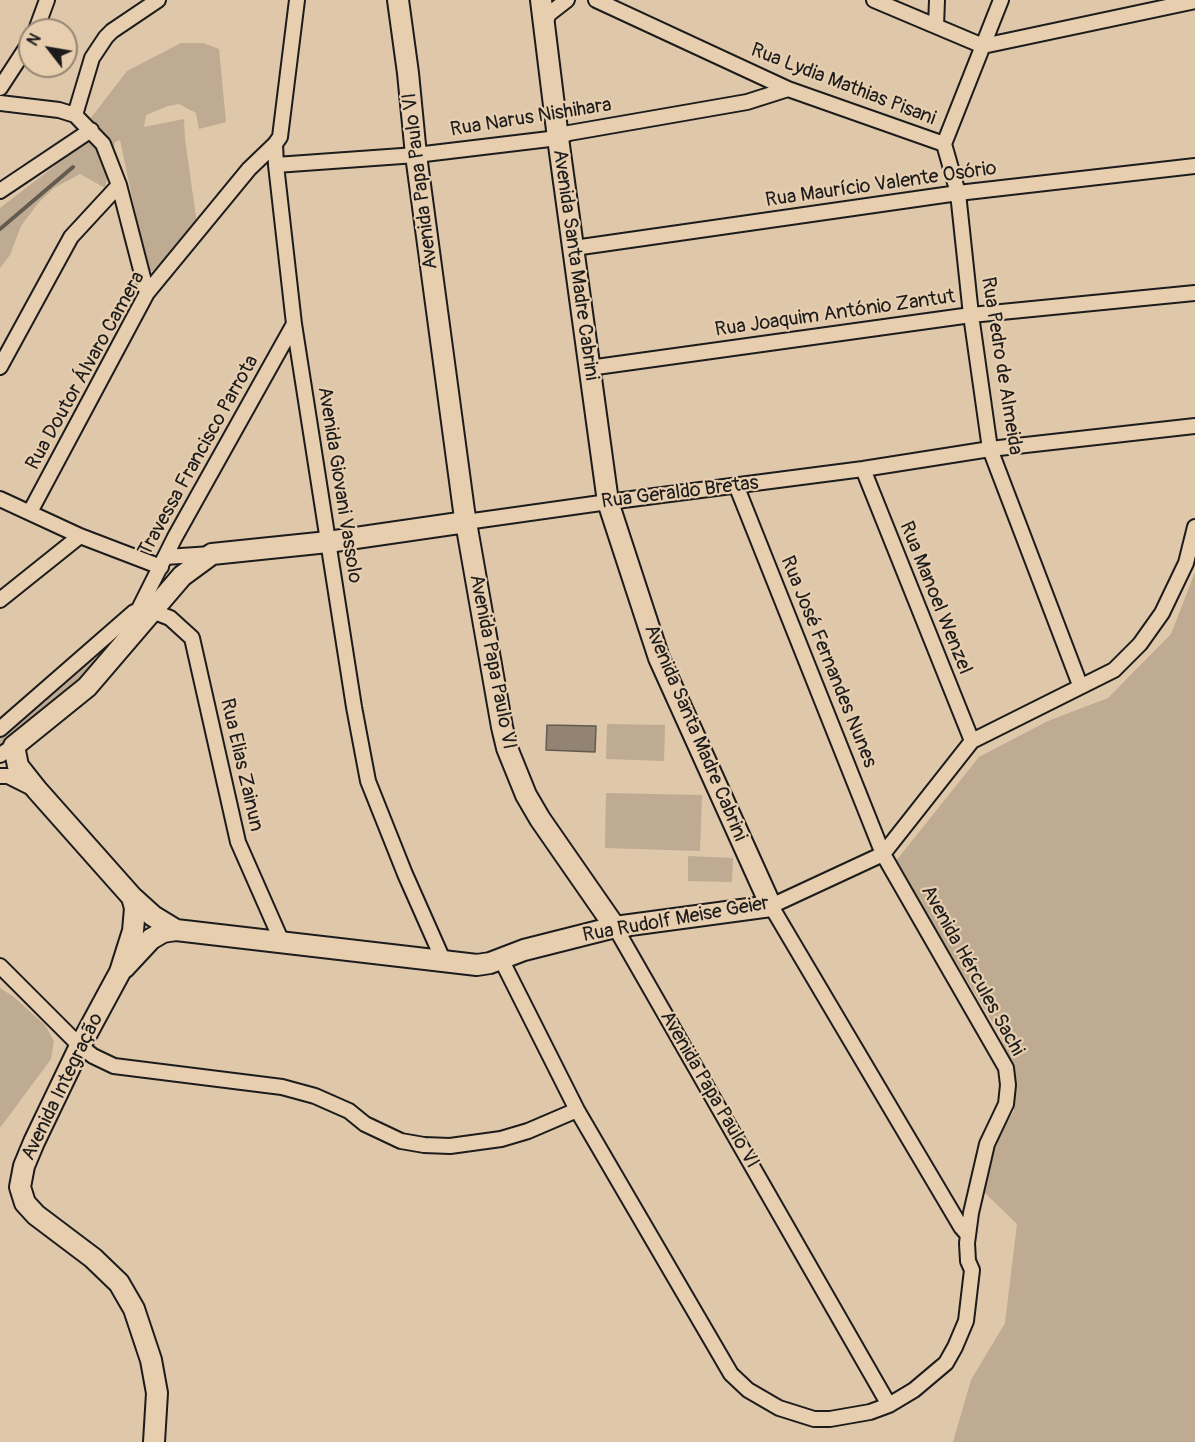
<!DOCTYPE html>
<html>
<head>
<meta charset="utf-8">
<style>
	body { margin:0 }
	#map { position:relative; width:1195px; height:1442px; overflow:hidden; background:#dfc7a9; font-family:Pangolin,sans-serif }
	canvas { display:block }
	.north { position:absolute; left:18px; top:18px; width:60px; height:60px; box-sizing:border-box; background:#e7ceaf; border:2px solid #968774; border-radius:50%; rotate:301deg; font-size:16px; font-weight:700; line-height:24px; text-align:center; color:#1c1c1c }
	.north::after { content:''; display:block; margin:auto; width:21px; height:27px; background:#1c1c1c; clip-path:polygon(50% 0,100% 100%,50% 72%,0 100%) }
</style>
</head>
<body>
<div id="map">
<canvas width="1195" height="1442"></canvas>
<div class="north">N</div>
</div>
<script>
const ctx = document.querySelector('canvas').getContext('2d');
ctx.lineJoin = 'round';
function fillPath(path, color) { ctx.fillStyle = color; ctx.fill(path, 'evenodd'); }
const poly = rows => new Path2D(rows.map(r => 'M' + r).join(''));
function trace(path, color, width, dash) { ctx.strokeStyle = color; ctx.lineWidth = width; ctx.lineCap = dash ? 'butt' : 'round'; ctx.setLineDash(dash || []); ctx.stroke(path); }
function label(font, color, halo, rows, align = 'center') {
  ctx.font = font + ' Pangolin,sans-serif'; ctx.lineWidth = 4.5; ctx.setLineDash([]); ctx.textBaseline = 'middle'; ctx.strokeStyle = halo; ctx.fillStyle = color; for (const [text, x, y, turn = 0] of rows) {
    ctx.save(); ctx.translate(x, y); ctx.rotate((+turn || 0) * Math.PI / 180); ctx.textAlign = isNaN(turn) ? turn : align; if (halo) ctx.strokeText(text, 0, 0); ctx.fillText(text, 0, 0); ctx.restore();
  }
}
fillPath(poly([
	[181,43,203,43,219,49,226,122,199,129,196,113,179,104,168,106,146,115,144,127,184,119,185,139,197,224,158,271,150,271,147,268,120,140,115,142,105,188,80,174,54,188,39,202,21,226,10,255,0,268,0,208,91,138,87,123,127,71],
	[1195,572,1195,1442,953,1442,971,1380,1005,1323,1017,1224,984,1192,993,1144,1014,1111,1015,1075,999,1033,895,862,979,757,1048,721,1108,698,1171,634],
	[93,658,97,660,98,664,0,751,0,734],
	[607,724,665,725,664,761,606,759],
	[606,793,702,795,700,851,605,848],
	[688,856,733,858,732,882,688,881],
	[0,988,14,997,45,1025,54,1041,51,1059,0,1128]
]), '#bfaa92');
const water = poly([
	[547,725,596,726,595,752,546,750,547,725]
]);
fillPath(water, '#928372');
trace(water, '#635a50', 1.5);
trace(poly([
	[0,229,73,167]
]), '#635a50', 4);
const street = poly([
	[297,0,280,137,275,144,276,165,294,324,354,707,368,781,405,874,444,962],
	[596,0,788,89,944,144],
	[874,0,983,46,1195,1],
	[1001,0,944,144,958,193,971,315,990,449,1080,685],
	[544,24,549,14,567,0],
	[936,26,937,0],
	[36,30,47,0],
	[0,88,30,42],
	[0,103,59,110,75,115,103,144,119,185,147,293],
	[75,115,92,58,106,37,112,31,158,0],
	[276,165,416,155,558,138,569,133,747,102,788,89],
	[0,191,91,130],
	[574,248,958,193,1195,166],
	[0,367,71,237,119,185],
	[589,368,971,315,1195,293],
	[863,469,972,741],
	[0,499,80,536,161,567],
	[30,512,147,293,249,169,275,144],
	[466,522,608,502,863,469,990,449,1195,426],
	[165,557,212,554],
	[0,600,80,536],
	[152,611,170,618,192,638,238,842,282,942],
	[128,631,175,537,294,324],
	[0,729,134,612],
	[0,755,14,746],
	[0,776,8,776,34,789],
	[615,927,889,1405],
	[501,959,577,1110,731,1374,748,1390,779,1408,814,1419,830,1419,870,1412,889,1405,914,1390,946,1363,955,1347,966,1321,972,1270,968,1261,967,1243,971,1213,987,1144,1006,1104,1008,1085,1006,1068,883,854,736,485],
	[0,966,80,1046,93,1056,114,1066,282,1087,315,1096,349,1111,365,1124,401,1141,424,1145,450,1146,501,1139,528,1131,577,1110],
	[968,1235,961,1227,771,906,883,854,972,741,1114,670,1140,644,1162,613,1186,563,1195,527]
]);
const secondary = poly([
	[398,0,408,73,416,155,464,511,502,727,507,748,526,795,540,819,615,927],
	[466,522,328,542,212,554,182,576,87,687,14,746,18,766,37,790,132,897,153,916,176,930,477,965,490,963,524,950,615,927,771,906,659,658,608,502,558,138,541,0],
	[132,897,135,908,133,931,120,972,80,1046,34,1142,24,1166,20,1187,25,1203,36,1215,93,1258,119,1283,134,1309,151,1360,157,1393,154,1442],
	[124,968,151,939,163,932,176,930]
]);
trace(street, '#1c1c1c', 18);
trace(secondary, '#1c1c1c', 24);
trace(street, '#e7ceaf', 14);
trace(secondary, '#e7ceaf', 20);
label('20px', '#1c1c1c', '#e7ceaf', [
	["Rua Lydia Mathias Pisani",843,85,21],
	["Rua Narus Nishihara",531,118,-9],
	["Avenida Papa Paulo VI",421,181,-97],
	["Rua Maurício Valente Osório",881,185,-8],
	["Avenida Santa Madre Cabrini",575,265,82],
	["Rua Joaquim António Zantut",835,314,-8],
	["Rua Pedro de Almeida",1001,366,81],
	["Rua Doutor Álvaro Camera",86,371,-61],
	["Travessa Francisco Parrota",199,456,-61],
	["Avenida Giovani Vassolo",339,485,81],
	["Rua Geraldo Bretas",680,493,-7],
	["Rua Manoel Wenzel",935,598,68],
	["Avenida Papa Paulo VI",492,662,79],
	["Rua José Fernandes Nunes",828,662,68],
	["Avenida Santa Madre Cabrini",695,733,67],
	["Rua Elias Zainun",241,765,77],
	["Rua Rudolf Meise Geier",676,920,-10],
	["Avenida Hércules Sachi",972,971,61],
	["Avenida Integração",63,1087,-64],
	["Avenida Papa Paulo VI",709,1090,60]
]);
</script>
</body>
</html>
